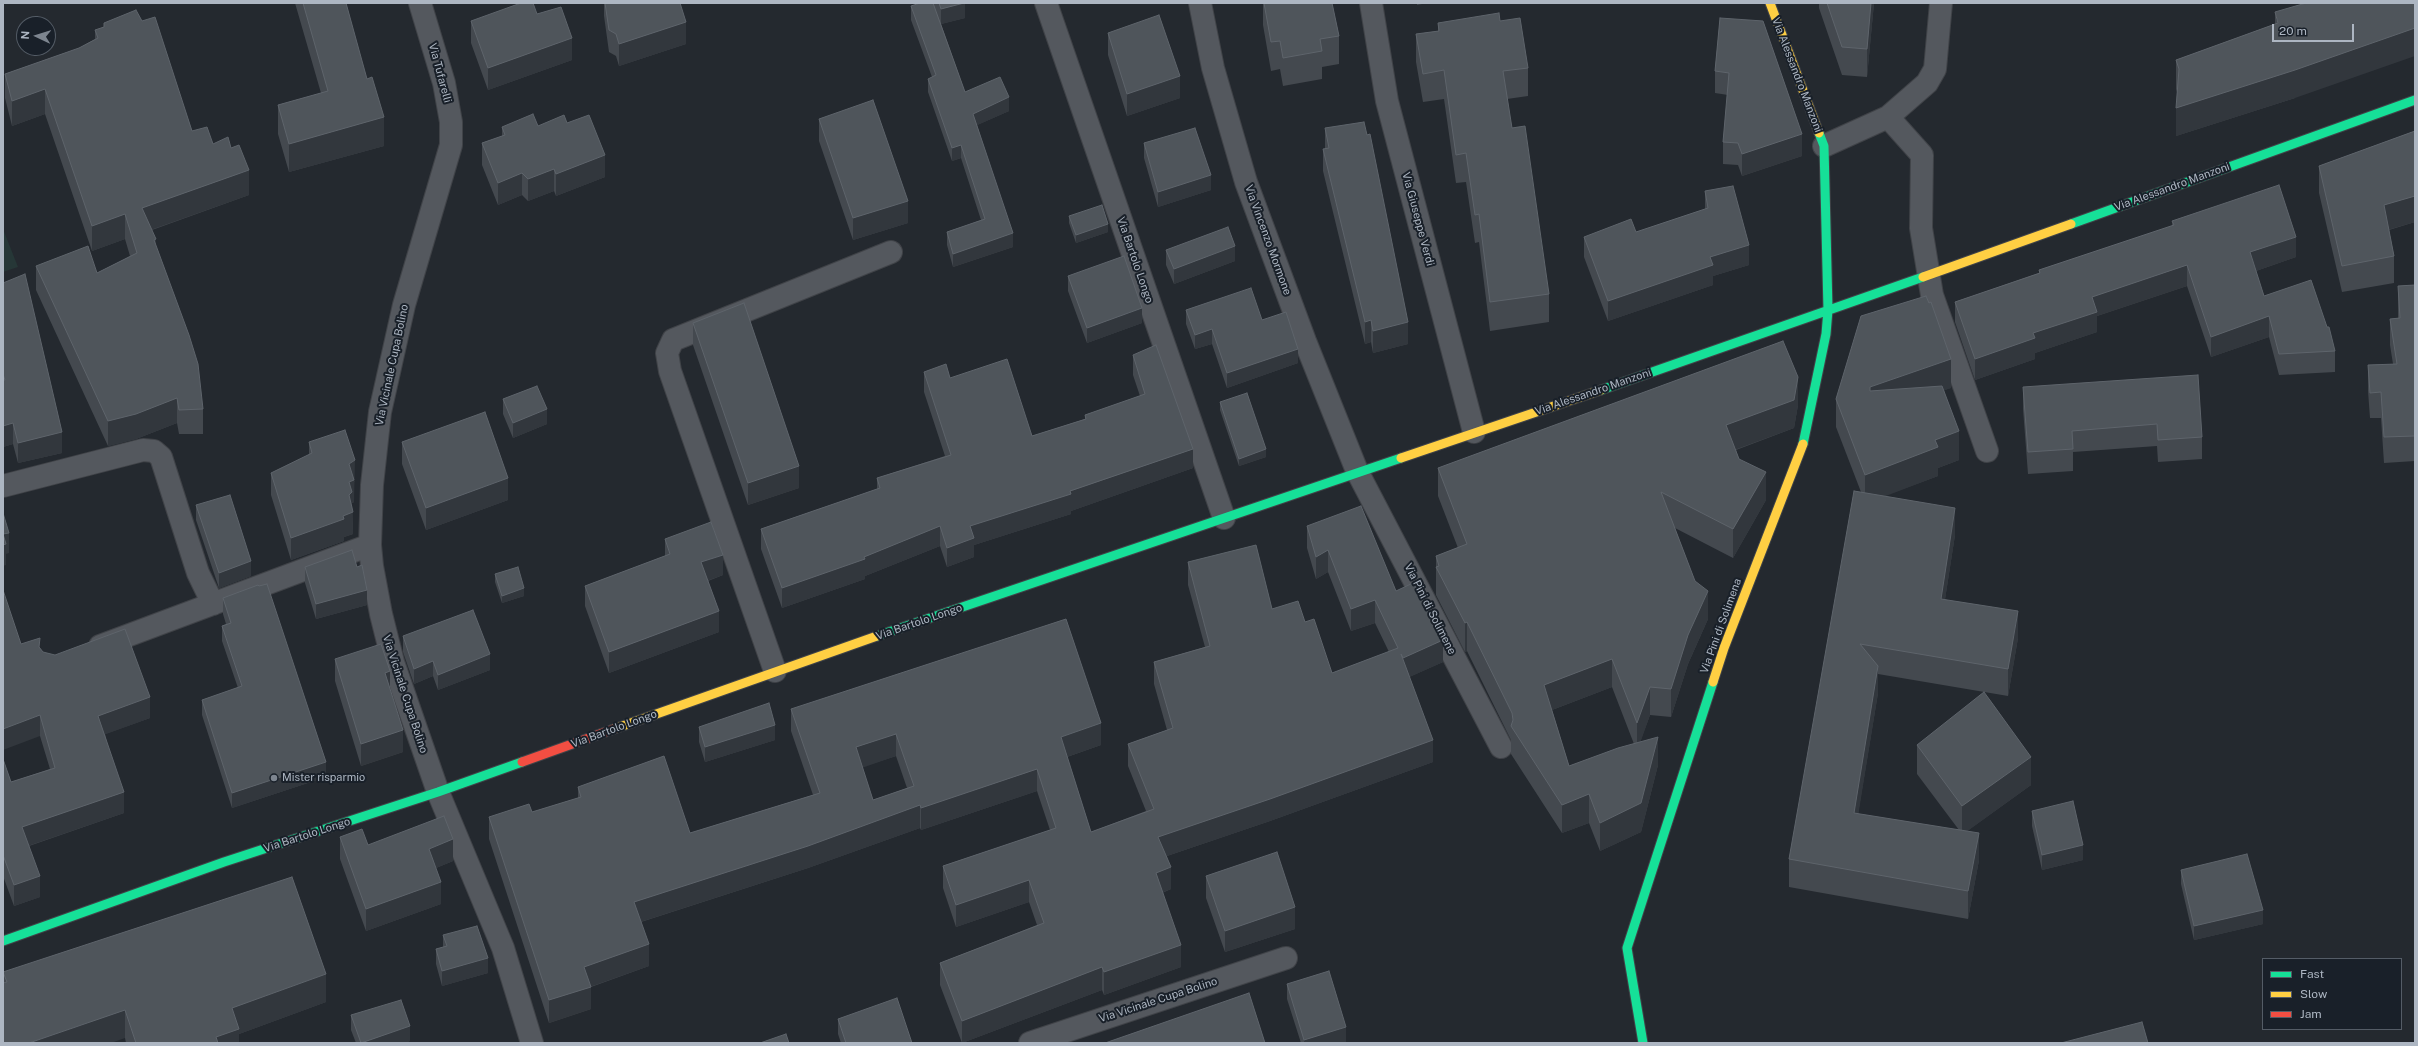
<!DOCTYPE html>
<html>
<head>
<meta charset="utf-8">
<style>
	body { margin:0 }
	#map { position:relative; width:2418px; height:1046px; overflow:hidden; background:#24292f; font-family:"Public Sans",sans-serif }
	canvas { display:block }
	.frame { position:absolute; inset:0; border:4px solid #adb6c2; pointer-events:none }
	.legend { position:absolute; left:2262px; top:958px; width:140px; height:72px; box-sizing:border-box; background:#192029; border:1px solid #545c66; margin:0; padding:5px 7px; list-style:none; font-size:12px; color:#adb6c2 }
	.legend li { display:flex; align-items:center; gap:8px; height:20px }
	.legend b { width:20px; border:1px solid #545c66 }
	.north { position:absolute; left:16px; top:16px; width:40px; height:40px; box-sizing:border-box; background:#192029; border:1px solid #545c66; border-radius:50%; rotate:274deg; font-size:11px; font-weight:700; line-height:16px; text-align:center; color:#adb6c2 }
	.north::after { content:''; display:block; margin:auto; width:14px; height:18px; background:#7d858f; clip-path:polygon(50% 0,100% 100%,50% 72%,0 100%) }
	.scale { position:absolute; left:2272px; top:24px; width:82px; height:18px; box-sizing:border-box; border:2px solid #adb6c2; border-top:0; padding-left:5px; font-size:12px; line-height:14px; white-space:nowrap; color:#adb6c2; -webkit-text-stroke:3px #192029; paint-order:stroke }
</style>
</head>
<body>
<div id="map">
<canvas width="2418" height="1046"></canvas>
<div class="frame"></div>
<ul class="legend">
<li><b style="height:5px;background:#16e098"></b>Fast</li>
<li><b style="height:5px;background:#ffcf43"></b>Slow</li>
<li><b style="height:5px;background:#f24e42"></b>Jam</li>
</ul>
<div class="north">N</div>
<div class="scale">20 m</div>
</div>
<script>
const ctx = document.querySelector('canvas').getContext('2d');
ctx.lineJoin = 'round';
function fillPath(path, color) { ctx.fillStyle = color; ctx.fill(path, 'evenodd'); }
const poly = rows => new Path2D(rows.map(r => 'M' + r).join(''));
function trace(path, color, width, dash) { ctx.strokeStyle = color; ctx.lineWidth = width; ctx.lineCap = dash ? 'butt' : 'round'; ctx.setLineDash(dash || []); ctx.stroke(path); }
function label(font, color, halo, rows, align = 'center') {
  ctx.font = font + ' "Public Sans",sans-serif'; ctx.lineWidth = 4; ctx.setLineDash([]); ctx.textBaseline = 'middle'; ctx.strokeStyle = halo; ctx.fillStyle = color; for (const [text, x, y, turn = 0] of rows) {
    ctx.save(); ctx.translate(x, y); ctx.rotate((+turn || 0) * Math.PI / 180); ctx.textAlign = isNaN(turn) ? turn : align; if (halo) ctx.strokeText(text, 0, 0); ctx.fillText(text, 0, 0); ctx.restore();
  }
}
fillPath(poly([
	[3,229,18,267,3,272]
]), '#263737');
const street = poly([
	[420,3,444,83,451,122,451,145,404,305,380,412,372,485,370,545,372,566,381,614,393,662,438,792,503,948,532,1043],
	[1046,3,1224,518],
	[1200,3,1213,68,1246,182,1305,341,1357,471,1501,747],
	[1371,3,1387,101,1474,432],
	[1888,117,1927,83,1935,69,1941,3],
	[1824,146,1888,117,1922,155,1921,228,1932,295,1987,451],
	[3,486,143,450,154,451,161,457,198,573,213,604],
	[100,646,370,545],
	[775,671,670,371,667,353,673,340,891,252],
	[1030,1043,1286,958]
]);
const fast = poly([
	[2071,224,2415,100],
	[1601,390,1923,277],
	[1803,444,1826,334,1828,310,1824,146,1819,133],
	[877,636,1401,458],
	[3,941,224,862,438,792,522,762],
	[1643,1043,1627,948,1713,682]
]);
const slow = poly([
	[1770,3,1819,133],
	[1923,277,2071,224],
	[1401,458,1601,390],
	[1713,682,1724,648,1803,444],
	[614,729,877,636]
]);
const jam = poly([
	[522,762,614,729]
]);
trace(street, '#404348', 24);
trace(fast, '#404348', 11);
trace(slow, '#404348', 11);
trace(jam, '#404348', 11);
trace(street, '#54585e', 22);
trace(fast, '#16e098', 9);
trace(slow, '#ffcf43', 9);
trace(jam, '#f24e42', 9);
fillPath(poly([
	[295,3,346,3,384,146,289,172,278,134,278,105,321,93],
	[604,3,680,3,686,44,619,66,616,56,609,52,604,16],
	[934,3,965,3,965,18,941,24,965,92,1009,111,977,125,1013,247,953,267,947,245,947,232,981,220,961,158,952,161,928,92,928,79,932,77,911,20,911,6],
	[1263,3,1332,3,1339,36,1339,64,1322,67,1322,79,1283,86,1280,69,1271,71,1263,25],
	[1417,3,1427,3,1417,5],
	[1819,3,1874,3,1867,77,1842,75,1819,8],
	[2275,12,2295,98,2176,136,2177,92,2176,89,2176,60,2275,24],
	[537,14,572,60,488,90,471,43,471,21],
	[1720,18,1802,156,1742,176,1738,165,1723,164,1723,142,1728,95,1715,93,1715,71],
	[1500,21,1528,68,1528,96,1507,99,1512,128,1549,294,1549,322,1490,331,1479,242,1475,243,1466,182,1456,183,1444,99,1423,102,1416,62,1416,34,1438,31,1438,23],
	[104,23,192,131,213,144,231,148,249,195,152,230,156,248,203,409,203,434,179,434,177,423,136,439,108,446,36,290,36,266,97,273,130,256,125,239,92,251,45,114,12,126,5,98,5,74,79,48,95,39,95,30,104,27],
	[1108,33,1180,98,1127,116,1108,55],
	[819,119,908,223,853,240,819,141],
	[567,123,605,177,556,196,554,191,528,201,522,195,498,205,482,165,482,143,502,136,502,127,538,126],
	[1325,128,1408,344,1373,353,1371,342,1365,344,1323,171,1323,149,1325,149],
	[2415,131,2415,222,2389,230,2394,256,2394,283,2342,292,2319,193,2319,166],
	[1144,143,1211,190,1158,207,1144,158],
	[1705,191,1749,265,1713,276,1713,285,1608,321,1584,257,1584,237,1636,232,1705,209],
	[1069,216,1108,232,1076,243,1069,223],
	[2172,221,2296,257,2256,271,2264,296,2335,351,2335,372,2279,375,2269,337,2211,357,2187,286,2097,316,2097,332,2035,353,2035,359,1975,380,1955,322,1955,302,2039,273,2039,270,2172,226],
	[1166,250,1235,261,1174,284,1166,265],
	[1068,276,1142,323,1087,343,1068,291],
	[3,283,62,453,18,463,13,444,3,447],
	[2415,285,2415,461,2384,463,2381,418,2370,418,2368,391,2368,365,2393,364,2390,345,2390,319,2398,318,2398,286],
	[1186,310,1262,320,1298,363,1227,388,1212,344,1195,349,1186,324],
	[693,323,799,488,748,505,693,345],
	[1133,355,1193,468,1071,511,1071,514,974,545,974,557,947,567,940,546,865,576,865,579,782,608,761,549,761,529,877,489,877,478,945,456,924,392,924,372,950,378,1032,436,1085,419,1085,415,1140,396,1133,375],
	[2023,387,2202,437,2202,459,2158,462,2157,446,2073,452,2073,471,2028,474,2023,409],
	[1951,388,1944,390,1959,460,1938,468,1938,476,1884,496,1955,535,1945,599,2018,638,2008,696,1878,674,1878,693,1858,814,1959,830,1917,774,1917,745,2031,785,1967,831,1979,860,1968,919,1789,887,1789,859,1861,492,1836,427,1836,399],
	[503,399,547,424,513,438,503,414],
	[1220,402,1266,457,1239,466,1220,410],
	[1798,405,1794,428,1736,450,1739,459,1766,500,1733,558,1675,528,1708,619,1688,664,1671,717,1650,715,1640,742,1658,765,1641,832,1600,851,1589,823,1562,833,1511,754,1511,740,1467,651,1465,652,1436,595,1436,556,1458,548,1438,496,1438,468],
	[1612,687,1634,744,1569,766,1552,710],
	[309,442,355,482,354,482,354,502,352,503,353,534,344,537,344,541,291,560,271,495,271,473,309,455],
	[402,442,508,500,426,530,402,464],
	[196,505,251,576,219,588,196,520],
	[1307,526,1396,591,1443,662,1409,677,1433,762,1270,821,1167,856,1171,889,1162,893,1181,967,1104,995,1102,990,962,1043,940,985,940,963,1037,925,1029,902,956,927,943,888,943,866,1050,830,1037,791,921,830,920,828,808,868,641,922,649,966,591,987,591,1009,549,1023,489,839,489,817,532,812,578,798,578,787,690,833,813,795,791,731,791,709,1101,745,1067,757,1091,832,1146,811,1128,766,1128,744,1167,730,1154,684,1154,662,1205,647,1188,585,1188,562,1272,609,1305,622,1332,673,1389,652,1375,623,1351,631,1328,572,1316,579,1307,548],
	[896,756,907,788,873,800,862,767],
	[665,539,723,575,708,581,719,632,609,673,585,606,585,586,665,556],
	[305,567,357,567,367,605,316,619,305,583],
	[495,574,524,596,502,603,495,582],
	[223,598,326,777,232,808,202,715,202,700,238,688,222,641,222,626,226,624,223,614],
	[403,636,490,670,438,690,433,676,414,684,403,652],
	[21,644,40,648,43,652,150,718,105,734,124,813,29,846,40,897,14,906,3,876,3,759,11,782,50,769,40,736],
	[335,659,390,690,403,752,361,766,335,681],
	[699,727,775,740,705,762,699,742],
	[2032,811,2083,860,2042,870,2032,826],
	[340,837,368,845,453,861,436,868,441,904,366,931,340,859],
	[2181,870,2263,924,2194,940,2181,884],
	[1206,876,1295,929,1225,952,1206,898],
	[443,935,488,973,442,986,436,964,436,949,443,947],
	[3,972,326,1002,239,1034,239,1043,126,1043,125,1038,3,983],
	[1287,984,1346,1042,1343,1043,1301,1043,1287,999],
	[351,1015,410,1041,404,1043,356,1043,351,1030],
	[838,1019,912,1043,841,1043,838,1034]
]), '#44494f');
fillPath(poly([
	[965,3,965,18,941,24,941,9],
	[1871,3,1874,3,1867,77,1867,49],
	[686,22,686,44,619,66,619,44],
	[2415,28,2415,56,2295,98,2176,136,2176,108],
	[572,38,572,60,488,90,488,68],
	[1180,76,1180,98,1127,116,1127,94],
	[45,89,45,114,12,126,12,101],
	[1009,97,1009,111,973,127,973,114],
	[384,117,384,146,289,172,289,144],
	[1802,134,1802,156,1742,176,1742,154],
	[961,145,961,158,952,161,952,148],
	[605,155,605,177,556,196,556,174],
	[554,169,554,191,528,201,528,179],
	[249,170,249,195,142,233,142,208],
	[522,173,522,195,498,205,498,183],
	[1211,175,1211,190,1158,207,1158,192],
	[2415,196,2415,222,2384,231,2384,205],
	[908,201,908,223,853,240,853,218],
	[125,214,125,239,92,251,92,226],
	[1108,224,1108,232,1076,243,1076,235],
	[1013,233,1013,247,953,267,953,254],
	[2296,237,2296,257,2250,273,2250,252],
	[156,239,156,264,154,240],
	[1749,245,1749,265,1713,276,1713,285,1608,321,1608,301,1710,257],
	[1235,246,1235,261,1174,284,1174,269],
	[2187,265,2187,286,2097,316,2097,332,2035,353,2035,359,1975,380,1975,359,2033,333,2092,297],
	[1142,308,1142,323,1087,343,1087,328],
	[2269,316,2269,337,2211,357,2211,337],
	[1371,320,1371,342,1365,344,1365,322],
	[1408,322,1408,344,1373,353,1373,331],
	[1212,329,1212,344,1195,349,1195,335],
	[1298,349,1298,363,1227,388,1227,373],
	[1951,359,1951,388,1870,416,1870,387],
	[1798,377,1798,405,1794,428,1726,453,1726,425],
	[177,398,177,423,136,439,108,446,108,421],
	[547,409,547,424,513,438,513,423],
	[13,423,13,444,3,447,3,426],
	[1959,431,1959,460,1938,468,1938,476,1865,504,1865,475,1935,440],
	[62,432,62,453,18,463,18,443],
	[1193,449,1193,468,1071,511,1071,514,974,545,974,557,947,567,947,548,970,526],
	[1266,449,1266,457,1239,466,1239,459],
	[355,460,354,502,352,503,353,534,344,537,344,541,291,560,291,538,343,516,349,464],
	[799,466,799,488,748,505,748,483],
	[1766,472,1766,500,1733,558,1733,529],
	[508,478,508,500,426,530,426,508],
	[1955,508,1955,535,1941,626,1941,599],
	[940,526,940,546,865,576,865,579,782,608,782,588,864,557],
	[9,533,9,553,6,554,6,565,3,566,3,534],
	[1328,550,1328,572,1316,579,1316,557],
	[723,555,723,575,701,583,701,562],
	[251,561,251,576,219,588,219,573],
	[524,588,524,596,502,603,502,596],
	[367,590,367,605,316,619,316,604],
	[1708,591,1708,619,1688,664,1671,717,1671,689,1688,635],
	[1375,600,1375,623,1351,631,1351,609],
	[719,611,719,632,609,673,609,652],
	[2018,611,2018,638,2008,696,2008,669],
	[1467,622,1467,651,1465,652,1465,623],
	[1443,640,1443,662,1403,680,1403,658],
	[490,654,490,670,438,690,438,675],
	[1612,659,1612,687,1544,713,1544,685],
	[433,661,433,676,414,684,414,669],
	[1878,666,1878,693,1854,841,1854,813],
	[390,671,390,693,385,673],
	[1650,687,1650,715,1637,752,1637,723],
	[150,697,150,718,98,737,98,716],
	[40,715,40,736,3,750,3,729],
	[1101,723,1101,745,1061,759,1061,737],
	[775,725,775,740,705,762,705,747],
	[403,730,403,752,361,766,361,744],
	[896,734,896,756,856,770,856,747],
	[1658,737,1658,765,1641,832,1600,851,1600,823],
	[1433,740,1433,762,1270,821,1158,859,1158,837],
	[2031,757,2031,785,1962,835,1962,806],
	[326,762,326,777,232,808,232,793],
	[1037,769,1037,791,921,830,921,808],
	[124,792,124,813,22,848,22,827],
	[1589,794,1589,823,1562,833,1562,805],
	[920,805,920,828,808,868,634,924,634,902],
	[1979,833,1979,860,1968,919,1968,891],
	[453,839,453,861,429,871,429,849],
	[2083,845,2083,860,2042,870,2042,855],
	[1171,867,1171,889,1156,895,1156,873],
	[40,876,40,897,14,906,14,885],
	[1029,880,1029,902,956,927,956,905],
	[441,882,441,904,366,931,366,909],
	[1295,907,1295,929,1225,952,1225,931],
	[2263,910,2263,924,2194,940,2194,926],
	[649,944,649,966,584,989,584,967],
	[1181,945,1181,967,1104,995,1104,972],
	[488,958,488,973,442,986,442,971],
	[1102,967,1102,990,962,1043,962,1021],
	[326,974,326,1002,239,1034,239,1043,216,1043,216,1037,232,1008],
	[591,987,591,1009,549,1023,549,1000],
	[125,1010,125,1038,111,1043,29,1043],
	[410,1026,410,1041,404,1043,361,1043],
	[1346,1027,1346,1042,1343,1043,1304,1043,1304,1040]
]), '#32373d');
const building = poly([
	[303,3,346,3,367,79,372,77,384,117,289,144,278,105,328,91,303,3],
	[521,3,533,3,537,14,561,7,572,38,488,68,471,21,521,3],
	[605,3,680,3,686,22,619,44,616,34,609,30,605,3],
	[920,3,933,3,965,92,1000,77,1009,97,973,114,1013,233,953,254,947,232,985,219,961,145,952,148,928,79,936,75,911,6,920,3],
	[939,3,964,3,941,9,939,3],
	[1264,3,1332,3,1339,36,1320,39,1322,51,1283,58,1280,41,1271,42,1264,3],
	[1827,3,1871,3,1867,49,1842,47,1827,3],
	[2306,3,2415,3,2415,28,2295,70,2176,108,2179,69,2176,60,2278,23,2275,12,2306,3],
	[136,10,142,21,155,17,192,131,207,127,213,144,228,137,231,148,239,145,249,170,142,208,156,239,154,240,189,335,198,364,203,409,179,410,177,398,136,414,108,421,36,266,88,246,97,273,137,253,125,214,92,226,45,89,12,101,5,74,79,48,98,38,95,30,104,27,104,23,136,10],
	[1499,13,1500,21,1520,18,1528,68,1503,71,1512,128,1525,126,1549,294,1490,302,1479,214,1475,215,1466,153,1456,155,1444,70,1423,74,1416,34,1439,31,1438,23,1499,13],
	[1159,15,1180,76,1127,94,1108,33,1159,15],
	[1720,18,1763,21,1802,134,1742,154,1738,143,1723,142,1729,73,1715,71,1720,18],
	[873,100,908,201,853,218,819,119,873,100],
	[533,114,538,126,564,115,567,123,589,115,605,155,556,174,554,169,528,179,522,173,498,183,482,143,505,135,502,127,533,114],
	[1364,122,1367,135,1370,134,1408,322,1373,331,1371,320,1365,322,1323,149,1329,148,1325,128,1364,122],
	[1195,128,1211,175,1158,192,1144,143,1195,128],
	[2415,131,2415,196,2384,205,2394,256,2342,266,2319,166,2415,131],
	[2279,185,2296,237,2250,252,2264,296,2311,280,2327,327,2329,327,2335,351,2279,354,2269,316,2211,337,2187,265,2092,297,2097,312,2033,333,2035,338,1975,359,1955,302,2040,273,2039,270,2174,225,2172,221,2279,185],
	[1733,186,1749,245,1710,257,1713,265,1608,301,1584,237,1631,219,1636,232,1708,208,1705,191,1733,186],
	[1102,205,1108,224,1076,235,1069,216,1102,205],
	[1228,227,1235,246,1174,269,1166,250,1228,227],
	[1124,256,1142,308,1087,328,1068,276,1124,256],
	[25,274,62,432,18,443,13,423,3,426,3,380,5,380,3,374,3,283,25,274],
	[2415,285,2415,436,2384,437,2381,392,2370,393,2368,365,2397,364,2390,319,2400,318,2398,286,2415,285],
	[1251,288,1262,320,1286,312,1298,349,1227,373,1212,329,1195,335,1186,310,1251,288],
	[1926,296,1929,303,1931,302,1951,359,1870,387,1870,391,1942,386,1959,431,1935,440,1938,447,1865,475,1836,399,1861,316,1926,296],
	[744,303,799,466,748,483,693,323,744,303],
	[1783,341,1798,377,1794,400,1726,425,1739,459,1766,472,1733,529,1661,492,1695,581,1708,591,1688,635,1671,689,1650,687,1637,723,1612,659,1544,685,1569,766,1618,748,1658,737,1641,803,1600,823,1589,794,1562,805,1511,726,1513,720,1512,713,1467,622,1465,623,1436,567,1439,566,1436,556,1467,544,1438,468,1783,341],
	[1156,345,1193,449,1070,491,1071,494,970,526,974,538,947,548,940,526,864,557,865,559,782,588,761,529,880,488,877,478,951,455,924,372,946,364,950,378,1007,359,1032,436,1086,419,1085,415,1145,394,1133,355,1156,345],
	[2198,375,2202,437,2158,440,2157,424,2072,431,2073,449,2028,452,2023,387,2198,375],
	[537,386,547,409,513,423,503,399,537,386],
	[1247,393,1266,449,1239,459,1220,402,1247,393],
	[485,412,508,478,426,508,402,442,485,412],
	[345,430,355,460,349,464,354,480,349,482,352,492,349,495,353,512,343,516,344,519,291,538,271,473,312,453,309,442,345,430],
	[1854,491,1955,508,1941,599,2018,611,2008,669,1860,644,1878,666,1854,813,1979,833,1968,891,1789,859,1854,491],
	[230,495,251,561,219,573,196,505,230,495],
	[1361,506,1396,591,1413,583,1443,640,1403,658,1401,654,1433,740,1270,799,1158,837,1171,867,1156,873,1181,945,1104,972,1102,967,962,1021,940,963,1044,923,1029,880,956,905,943,866,1056,828,1037,769,921,808,920,805,808,846,634,902,649,944,584,967,591,987,549,1000,489,817,529,804,532,812,581,797,578,787,664,756,690,833,820,793,791,709,1066,619,1101,723,1061,737,1091,832,1154,809,1128,744,1173,728,1154,662,1210,646,1188,562,1256,545,1272,609,1298,601,1305,622,1314,619,1332,673,1398,648,1375,600,1351,609,1328,550,1316,557,1307,526,1361,506],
	[896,734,914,786,873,800,856,747,896,734],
	[3,513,9,533,3,534,6,544,3,545,3,513],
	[711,522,723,555,701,562,719,611,609,652,585,586,670,554,665,539,711,522],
	[352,550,357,567,362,565,367,590,316,604,305,567,352,550],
	[518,567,524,588,502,596,495,574,518,567],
	[267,584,326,762,232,793,202,700,242,686,222,626,231,623,223,598,258,585,259,586,267,584],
	[3,590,21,644,40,638,39,647,43,652,55,655,125,629,150,697,98,716,124,792,22,827,40,876,14,885,3,855,3,759,11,782,55,768,40,715,3,729,3,590],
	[473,610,490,654,438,675,433,661,414,669,403,636,473,610],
	[381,644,390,671,385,673,403,730,361,744,335,659,381,644],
	[1984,692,2031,757,1962,806,1917,745,1984,692],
	[769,703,775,725,705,747,699,727,769,703],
	[2073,801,2083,845,2042,855,2032,811,2073,801],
	[444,816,453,839,429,849,441,882,366,909,340,837,362,829,368,845,444,816],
	[1277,852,1295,907,1225,931,1206,876,1277,852],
	[2247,854,2263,910,2194,926,2181,870,2247,854],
	[292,877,326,974,232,1008,239,1029,216,1037,218,1043,136,1043,125,1010,29,1043,3,1043,3,983,7,982,3,972,292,877],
	[477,926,488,958,442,971,436,949,447,946,443,935,477,926],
	[1329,971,1346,1027,1304,1040,1287,984,1329,971],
	[1249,993,1265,1043,1105,1043,1249,993],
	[897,998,912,1043,846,1043,838,1019,897,998],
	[401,1000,410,1026,361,1043,351,1015,401,1000],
	[2142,1022,2148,1043,2061,1043,2142,1022],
	[786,1034,789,1043,760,1043,786,1034]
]);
fillPath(building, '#4f555b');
trace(building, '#5e646b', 1);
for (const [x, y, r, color] of [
	[274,778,4,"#7d858f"]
]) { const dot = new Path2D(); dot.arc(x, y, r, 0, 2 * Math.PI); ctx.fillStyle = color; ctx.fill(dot); trace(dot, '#192029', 1.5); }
label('11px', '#adb6c2', '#192029', [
	["Via Tufarelli",440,73,75],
	["Via Alessandro Manzoni",1797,75,69],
	["Via Alessandro Manzoni",2172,187,-20],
	["Via Giuseppe Verdi",1418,219,75],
	["Via Vincenzo Mormone",1268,240,70],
	["Via Bartolo Longo",1135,260,71],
	["Via Vicinale Cupa Bolino",392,365,-78],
	["Via Alessandro Manzoni",1593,392,-19],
	["Via Pini di Solimene",1430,609,63],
	["Via Bartolo Longo",919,622,-19],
	["Via Pini di Solimena",1721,626,-70],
	["Via Vicinale Cupa Bolino",405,694,72],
	["Via Bartolo Longo",614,729,-20],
	["Via Bartolo Longo",307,835,-18],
	["Via Vicinale Cupa Bolino",1158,1000,-18]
]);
label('11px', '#adb6c2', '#192029', [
	["Mister risparmio",282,778]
], 'left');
</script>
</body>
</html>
